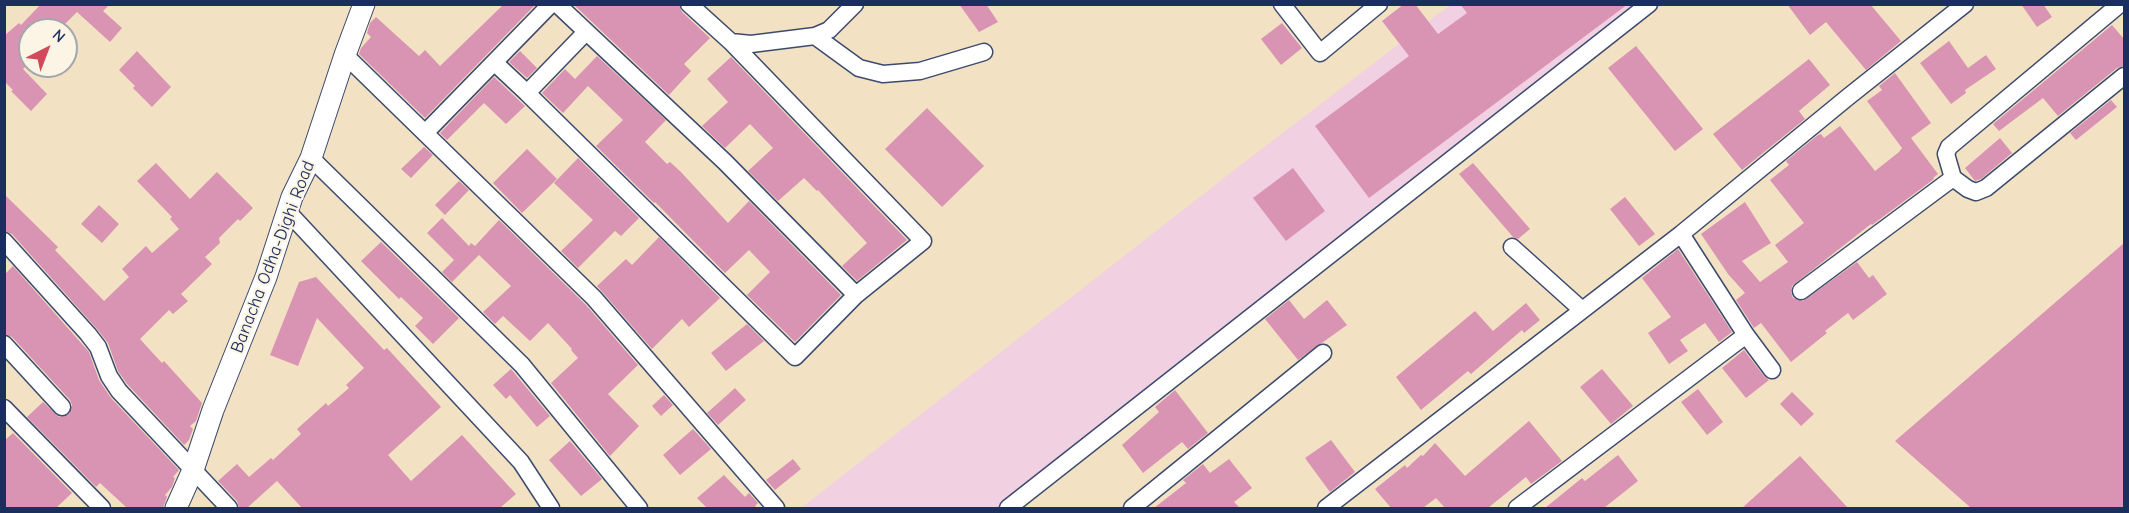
<!DOCTYPE html>
<html>
<head>
<meta charset="utf-8">
<style>
	body { margin:0 }
	#map { position:relative; width:2129px; height:513px; overflow:hidden; background:#f3e1c3; font-family:"Comic Neue",sans-serif }
	canvas { display:block }
	.frame { position:absolute; inset:0; border:6px solid #1b2f5e; pointer-events:none }
	.north { position:absolute; left:18px; top:18px; width:60px; height:60px; box-sizing:border-box; background:#fcf5e5; border:2px solid #a2a6af; border-radius:50%; rotate:42deg; font-size:16px; font-weight:700; line-height:24px; text-align:center; color:#1b2f5e }
	.north::after { content:''; display:block; margin:auto; width:21px; height:27px; background:#d1495b; clip-path:polygon(50% 0,100% 100%,50% 72%,0 100%) }
</style>
</head>
<body>
<div id="map">
<canvas width="2129" height="513"></canvas>
<div class="frame"></div>
<div class="north">N</div>
</div>
<script>
const ctx = document.querySelector('canvas').getContext('2d');
ctx.lineJoin = 'round';
function fillPath(path, color) { ctx.fillStyle = color; ctx.fill(path, 'evenodd'); }
const poly = rows => new Path2D(rows.map(r => 'M' + r).join(''));
function trace(path, color, width, dash) { ctx.strokeStyle = color; ctx.lineWidth = width; ctx.lineCap = dash ? 'butt' : 'round'; ctx.setLineDash(dash || []); ctx.stroke(path); }
function label(font, color, halo, rows, align = 'center') {
  ctx.font = font + ' "Comic Neue",sans-serif'; ctx.lineWidth = 4.5; ctx.setLineDash([]); ctx.textBaseline = 'middle'; ctx.strokeStyle = halo; ctx.fillStyle = color; for (const [text, x, y, turn = 0] of rows) {
    ctx.save(); ctx.translate(x, y); ctx.rotate((+turn || 0) * Math.PI / 180); ctx.textAlign = isNaN(turn) ? turn : align; if (halo) ctx.strokeText(text, 0, 0); ctx.fillText(text, 0, 0); ctx.restore();
  }
}
fillPath(poly([
	[1450,5,1662,5,1012,508,801,508,1233,171]
]), '#f1d0e2');
fillPath(poly([
	[41,4,110,4,103,11,122,28,110,42,77,12,59,30,30,30,30,50,21,58,27,65,23,69,47,94,31,111,11,91,13,90,4,81,4,36,19,23,21,25],
	[504,4,536,4,425,118,359,54,361,48,371,37,367,33,370,23,376,17,419,56,425,50,440,66],
	[573,4,679,4,682,12,710,38,684,64,691,71,669,95],
	[959,4,986,4,998,22,979,32],
	[1404,4,1415,4,1438,34,1467,13,1460,4,1628,4,1369,198,1315,126,1409,56,1382,21],
	[1787,4,1870,4,1901,41,1866,70,1826,22,1810,35],
	[2021,4,2043,4,2052,17,2037,27],
	[1282,23,1302,48,1281,65,1261,39],
	[2112,25,2124,39,2124,66,2117,68,2058,116,2043,98,1999,131,1993,124],
	[1949,41,1968,68,1986,55,1996,69,1965,90,1966,93,1951,104,1920,63],
	[1636,46,1703,129,1675,151,1608,68],
	[137,51,171,87,152,107,133,88,135,86,119,70],
	[520,51,537,68,527,78,509,62],
	[597,56,666,120,645,142,667,164,670,162,681,172,728,223,749,201,841,295,795,342,747,295,770,272,749,250,725,273,655,202,654,203,596,146,623,120,588,86,563,113,542,93,565,69,575,79],
	[731,57,907,240,857,281,842,266,867,243,818,190,817,191,804,178,778,201,748,171,773,148,750,124,725,148,702,126,728,102,707,79],
	[1809,59,1830,85,1799,111,1805,119,1742,170,1713,134],
	[1895,73,1931,123,1911,138,1938,174,1933,178,1934,179,1872,225,1871,224,1792,286,1791,292,1793,298,1803,301,1857,262,1869,278,1873,275,1887,294,1853,320,1848,313,1825,331,1827,333,1791,362,1761,323,1754,328,1736,300,1745,293,1728,274,1701,234,1745,202,1771,243,1742,261,1760,282,1788,262,1775,245,1804,223,1770,180,1789,165,1786,161,1818,135,1821,134,1824,138,1840,126,1875,171,1899,152,1902,148,1867,101,1882,90,1879,86],
	[494,77,525,106,506,124,484,103,447,140,440,133],
	[2111,100,2117,107,2076,140,2070,133],
	[927,108,984,166,942,207,885,149],
	[2000,138,2012,153,1981,179,1975,181,1965,168],
	[424,147,433,155,411,178,401,169],
	[527,149,557,179,522,213,493,183],
	[578,158,639,218,621,236,615,231,578,268,561,251,593,220,554,183],
	[156,163,190,199,217,172,253,208,240,221,238,219,219,238,220,243,205,257,212,264,181,294,188,301,173,314,169,310,140,339,162,363,164,361,202,403,196,421,190,426,193,429,189,440,184,445,127,384,118,371,108,343,96,328,12,234,4,231,4,194,58,247,55,250,104,301,129,277,122,269,146,246,152,253,179,229,170,219,172,217,137,181],
	[1473,163,1530,229,1518,239,1513,237,1459,174],
	[1293,168,1325,211,1286,241,1253,198],
	[459,181,469,190,445,215,435,205],
	[1625,197,1655,234,1639,246,1610,209],
	[99,205,119,224,102,243,81,224],
	[442,218,469,246,471,243,475,246,499,220,586,305,638,365,608,394,639,426,610,456,551,383,578,358,571,350,572,349,548,323,530,341,503,316,495,324,483,312,511,286,479,255,452,282,442,272,454,260,427,233],
	[659,237,720,298,689,327,682,319,652,349,597,286,626,259,632,265],
	[381,242,459,318,433,344,415,326,423,318,401,297,399,299,361,261],
	[2124,243,2124,508,1971,508,1895,441],
	[1678,249,1732,332,1719,342,1705,323,1680,340,1688,351,1669,364,1648,333,1671,317,1642,278],
	[13,266,89,352,99,380,111,398,179,470,173,477,175,478,172,487,165,495,167,497,163,508,127,508,100,483,96,487,27,417,43,402,59,417,69,414,72,405,70,400,12,337,4,334,4,275],
	[316,277,384,350,387,348,441,407,388,455,411,481,462,435,516,494,500,508,302,508,277,481,247,508,239,508,237,501,218,481,237,464,249,477,271,458,273,460,301,434,297,429,326,403,328,406,349,388,346,385,364,368,317,318,298,366,270,355,299,282],
	[1289,300,1304,319,1327,300,1347,325,1298,360,1265,319],
	[1526,303,1540,320,1524,333,1522,330,1471,374,1468,371,1421,410,1396,377,1475,311,1493,331],
	[747,324,764,341,726,371,711,353],
	[1744,350,1764,376,1769,380,1746,398,1722,368],
	[511,369,550,416,537,427,510,395,506,399,493,385],
	[1602,369,1633,406,1611,424,1580,387],
	[735,388,746,400,718,425,707,413],
	[1698,389,1723,422,1707,435,1681,402],
	[1175,390,1208,433,1188,449,1182,442,1143,473,1122,445,1159,412,1155,407],
	[1792,392,1814,414,1801,426,1780,404],
	[664,395,673,405,661,416,652,406],
	[1529,421,1562,461,1531,484,1526,477,1488,508,1445,508,1436,498,1423,508,1391,508,1375,489,1405,465,1407,468,1421,455,1423,456,1435,443,1465,476],
	[693,429,711,449,680,475,663,455],
	[13,433,72,493,56,508,4,508,4,441],
	[1331,440,1355,472,1330,492,1305,458],
	[570,441,602,479,581,496,549,460],
	[1618,455,1638,481,1604,508,1545,508,1582,478,1585,481],
	[1800,456,1848,508,1742,508],
	[793,459,801,469,775,490,766,480],
	[1229,459,1252,488,1234,502,1240,508,1154,508,1186,483,1183,480,1203,464,1210,473],
	[724,475,745,497,749,493,758,503,755,506,757,508,707,508,697,498]
]), '#da94b3');
const minor = poly([
	[557,4,725,162,856,295,923,241,731,42,689,4],
	[1282,4,1320,53,1379,4],
	[2120,4,1949,147,1946,154,1953,178,1968,189,1976,192,1986,188,2124,76],
	[586,32,527,93,795,357,856,295],
	[815,36,859,68,883,74,920,71,984,52],
	[731,42,751,44,815,36,829,30,855,4],
	[345,55,594,298,776,508],
	[495,63,527,93],
	[426,132,551,4],
	[311,158,522,365,639,508],
	[288,212,521,462,551,508],
	[1681,234,1746,335,1772,370],
	[4,241,88,334,98,347,109,376,119,391,229,508],
	[1512,247,1582,310],
	[1801,291,1953,178],
	[4,344,62,407],
	[4,408,102,508],
	[1008,508,1649,4],
	[1132,508,1323,353],
	[1326,508,1681,234,1848,97,1965,4],
	[1517,508,1746,335]
]);
const tertiary = poly([
	[176,508,193,470,213,410,266,277,292,197,311,158,345,55,364,4]
]);
trace(minor, '#3b4a6d', 19);
trace(tertiary, '#3b4a6d', 23);
trace(minor, '#fff', 16);
trace(tertiary, '#fff', 21);
label('18px', '#1b2f5e', '#fcf5e5', [
	["Banacha Odha-Dighi Road",273,257,-69]
]);
</script>
</body>
</html>
